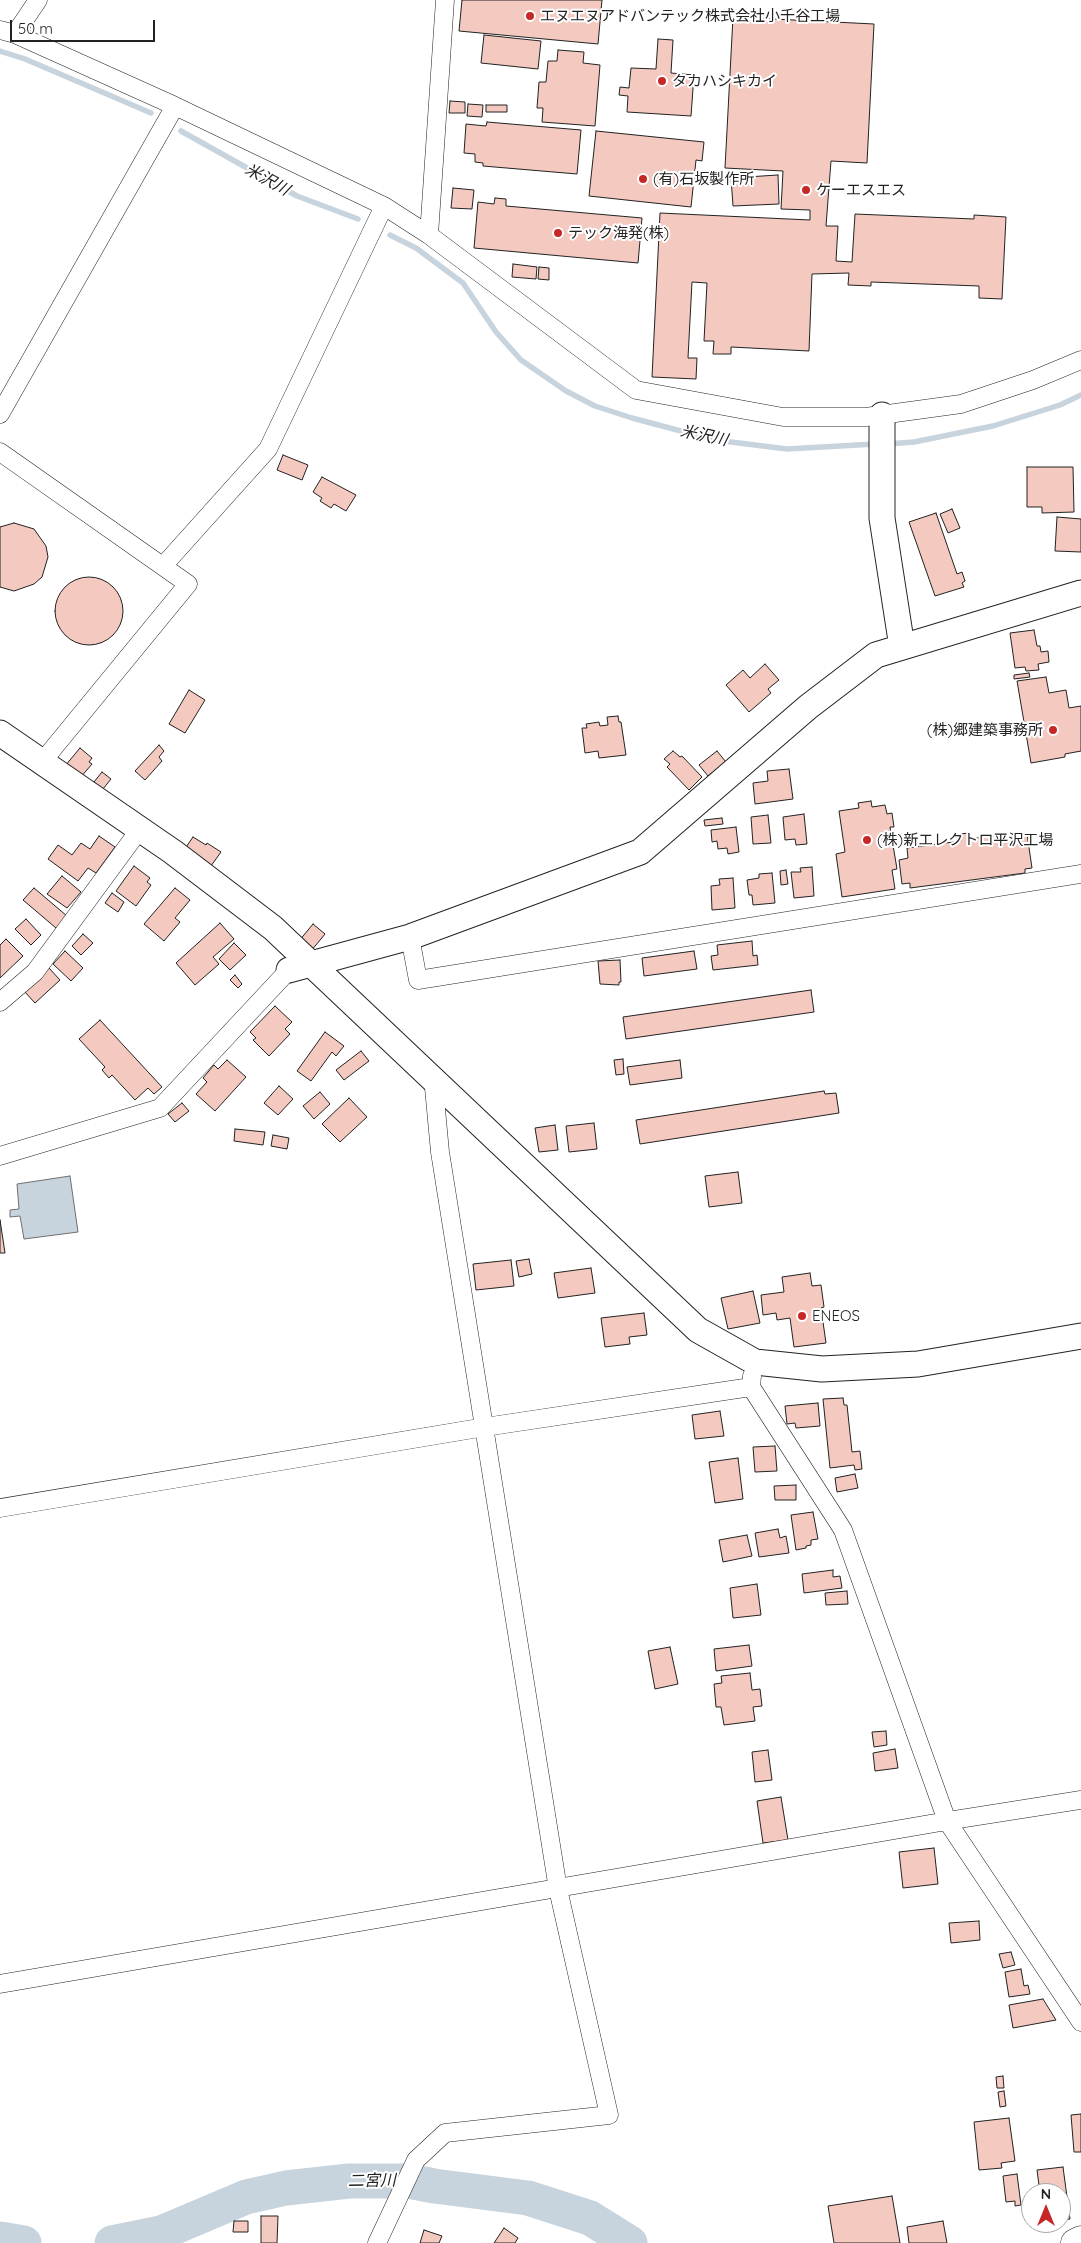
<!DOCTYPE html>
<html>
<head>
<meta charset="utf-8">
<style>
	body { margin:0 }
	#map { position:relative; width:1081px; height:2243px; overflow:hidden; background:#fff; font-family:Quicksand,sans-serif }
	canvas { display:block }
	.north { position:absolute; left:1021px; top:2183px; width:50px; height:50px; box-sizing:border-box; background:#fff; border:1px solid #a7a7a7; border-radius:50%; rotate:0deg; font-size:14px; font-weight:700; line-height:20px; text-align:center; color:#222 }
	.north::after { content:''; display:block; margin:auto; width:18px; height:22px; background:#c62828; clip-path:polygon(50% 0,100% 100%,50% 72%,0 100%) }
	.scale { position:absolute; left:10px; top:20px; width:145px; height:22px; box-sizing:border-box; border:2px solid #222; border-top:0; padding-left:6px; font-size:15px; line-height:18px; white-space:nowrap; color:#222; -webkit-text-stroke:4px #fff; paint-order:stroke }
</style>
</head>
<body>
<div id="map">
<canvas width="1081" height="2243"></canvas>
<div class="north">N</div>
<div class="scale">50 m</div>
</div>
<script>
const ctx = document.querySelector('canvas').getContext('2d');
ctx.lineJoin = 'round';
function fillPath(path, color) { ctx.fillStyle = color; ctx.fill(path, 'evenodd'); }
const poly = rows => new Path2D(rows.map(r => 'M' + r).join(''));
function trace(path, color, width, dash) { ctx.strokeStyle = color; ctx.lineWidth = width; ctx.lineCap = dash ? 'butt' : 'round'; ctx.setLineDash(dash || []); ctx.stroke(path); }
function label(font, color, halo, rows, align = 'center') {
  ctx.font = font + ' Quicksand,"Noto Sans JP",sans-serif'; ctx.lineWidth = 4; ctx.setLineDash([]); ctx.textBaseline = 'middle'; ctx.strokeStyle = halo; ctx.fillStyle = color; for (const [text, x, y, turn = 0] of rows) {
    ctx.save(); ctx.translate(x, y); ctx.rotate((+turn || 0) * Math.PI / 180); ctx.textAlign = isNaN(turn) ? turn : align; if (halo) ctx.strokeText(text, 0, 0); ctx.fillText(text, 0, 0); ctx.restore();
  }
}
const water = poly([
	[70,1176,78,1232,24,1239,20,1216,10,1217,10,1210,19,1209,17,1184,70,1176]
]);
fillPath(water, '#c7d3dd');
trace(water, '#6f6f6f', 1);
trace(poly([
	[0,51,25,59,151,113],
	[181,131,297,196,358,219],
	[390,235,416,248,463,283,496,332,521,360,566,391,595,406,632,418,715,440,787,449,875,444],
	[887,444,914,442,993,426,1060,405,1081,395]
]), '#c7d3dd', 5.5);
trace(poly([
	[0,2239,24,2243],
	[112,2243,161,2233,246,2197,286,2188,349,2181,409,2181,434,2186,528,2198,590,2218,630,2243]
]), '#c7d3dd', 35);
const building = poly([
	[462,0,602,0,598,44,459,31,462,0],
	[733,17,874,24,867,163,831,161,826,226,838,226,836,261,852,262,855,214,974,219,974,215,1006,217,1002,299,979,298,979,286,871,282,871,286,848,285,849,273,812,274,809,351,731,347,731,354,713,354,714,341,704,341,707,283,692,282,688,358,697,358,696,379,652,377,660,213,810,220,810,210,781,209,783,171,725,168,733,17],
	[484,35,541,41,538,69,481,63,484,35],
	[658,39,673,40,671,73,694,75,691,116,627,112,628,96,619,95,620,87,629,88,631,68,656,69,658,39],
	[558,50,584,52,583,63,600,65,595,126,542,122,543,108,537,108,539,82,546,82,548,61,557,61,558,50],
	[450,101,465,102,465,113,449,113,450,101],
	[468,104,483,105,482,117,467,116,468,104],
	[486,105,507,105,507,112,486,112,486,105],
	[487,122,581,130,577,174,483,166,483,163,475,162,475,154,464,153,466,124,486,126,487,122],
	[596,131,704,142,702,161,696,160,691,207,589,196,596,131],
	[778,175,779,204,733,206,731,178,778,175],
	[453,188,474,190,472,209,451,208,453,188],
	[495,198,506,199,506,206,642,218,638,263,474,248,478,202,494,204,495,198],
	[513,264,537,267,536,279,512,277,513,264],
	[539,267,549,268,549,280,538,279,539,267],
	[283,455,308,465,302,480,277,470,283,455],
	[1027,467,1073,467,1074,512,1042,513,1042,507,1027,507,1027,467],
	[322,477,356,495,346,511,334,504,331,508,320,501,322,498,313,492,322,477],
	[952,509,960,528,948,533,940,514,952,509],
	[936,513,957,574,962,572,965,581,962,583,964,587,935,596,909,522,936,513],
	[1057,517,1081,519,1081,552,1055,551,1057,517],
	[14,523,34,529,46,546,48,557,42,577,34,584,14,591,0,587,0,527,14,523],
	'55 611a34 34 0 1 1 68 0a34 34 0 1 1-68 0Z',
	[1034,630,1037,646,1040,646,1041,652,1048,651,1049,662,1038,664,1039,670,1026,671,1025,667,1015,668,1010,633,1034,630],
	[765,664,779,680,768,689,771,693,749,712,726,685,743,670,750,678,765,664],
	[1029,673,1030,677,1014,679,1014,675,1029,673],
	[1046,677,1049,693,1066,690,1069,708,1081,706,1081,751,1065,754,1065,757,1031,763,1017,681,1046,677],
	[189,690,205,700,185,733,169,724,189,690],
	[618,716,619,722,621,722,626,755,599,758,598,751,585,753,582,728,587,728,586,724,599,722,600,726,608,725,607,717,618,716],
	[159,745,164,751,159,757,162,761,145,780,135,771,159,745],
	[80,748,92,758,89,762,92,764,80,778,65,766,80,748],
	[673,751,680,757,682,756,702,777,689,790,667,767,670,764,664,759,673,751],
	[717,751,726,762,708,776,699,765,717,751],
	[789,769,793,799,755,804,753,783,768,781,767,771,789,769],
	[102,772,111,779,99,794,90,787,102,772],
	[871,801,872,807,885,805,887,814,892,813,894,827,890,827,897,869,892,870,895,889,842,897,836,854,845,852,839,811,859,808,858,803,871,801],
	[804,814,807,844,796,845,795,839,785,840,783,817,804,814],
	[768,815,771,843,753,844,751,817,768,815],
	[722,818,723,824,705,826,704,820,722,818],
	[736,827,739,852,728,854,727,848,718,849,717,841,712,842,711,830,736,827],
	[1020,832,1020,835,1027,834,1032,868,1025,869,1025,873,910,888,910,883,902,884,899,860,908,858,907,848,961,841,960,834,969,833,970,839,1020,832],
	[99,836,115,847,96,873,88,868,78,881,48,859,58,845,72,855,81,843,90,849,99,836],
	[193,837,206,845,207,843,221,852,208,870,182,853,193,837],
	[134,866,150,878,147,882,151,885,136,906,116,891,134,866],
	[812,867,814,896,794,898,791,872,801,872,800,868,812,867],
	[786,870,788,884,781,885,780,871,786,870],
	[772,873,775,903,753,905,752,895,749,895,747,880,759,878,759,874,772,873],
	[62,876,81,892,67,908,47,894,62,876],
	[733,878,735,908,712,910,711,886,720,885,719,879,733,878],
	[34,888,67,916,56,928,23,900,34,888],
	[175,888,190,900,175,918,180,922,164,941,144,924,175,888],
	[112,893,124,902,118,912,105,903,112,893],
	[26,919,41,935,31,945,15,929,26,919],
	[220,923,234,939,213,957,219,964,195,985,176,963,220,923],
	[313,924,325,934,311,951,299,941,313,924],
	[83,934,93,943,81,955,72,946,83,934],
	[6,939,23,956,0,978,0,945,6,939],
	[752,941,753,956,757,955,758,965,713,970,711,956,718,955,717,945,752,941],
	[234,943,246,955,230,970,219,959,234,943],
	[65,951,83,968,71,981,53,964,65,951],
	[694,951,697,969,644,976,642,958,694,951],
	[620,960,621,982,619,982,619,985,600,984,598,961,620,960],
	[49,968,60,980,35,1003,24,991,49,968],
	[235,975,242,984,238,988,230,980,235,975],
	[811,990,814,1012,626,1039,623,1017,811,990],
	[275,1006,292,1022,285,1029,290,1034,269,1056,253,1040,256,1038,250,1032,275,1006],
	[100,1020,162,1087,154,1094,148,1088,135,1100,112,1075,109,1078,102,1070,105,1067,79,1039,100,1020],
	[325,1032,344,1046,336,1056,332,1052,311,1081,297,1071,325,1032],
	[361,1051,369,1061,344,1080,336,1070,361,1051],
	[623,1059,624,1074,616,1075,614,1060,623,1059],
	[227,1060,246,1077,215,1111,196,1094,207,1082,203,1078,214,1065,218,1069,227,1060],
	[680,1060,682,1078,630,1085,627,1067,680,1060],
	[279,1086,293,1099,278,1115,264,1103,279,1086],
	[824,1091,825,1094,836,1093,839,1113,640,1144,636,1120,824,1091],
	[320,1092,330,1104,314,1119,303,1106,320,1092],
	[349,1098,367,1117,340,1142,322,1124,349,1098],
	[182,1103,189,1111,175,1122,168,1114,182,1103],
	[594,1123,597,1149,569,1152,566,1126,594,1123],
	[555,1125,558,1150,539,1152,535,1128,555,1125],
	[235,1129,265,1132,263,1145,234,1141,235,1129],
	[273,1135,289,1138,287,1149,271,1146,273,1135],
	[738,1172,742,1203,709,1207,705,1176,738,1172],
	[0,1220,5,1253,0,1253,0,1220],
	[529,1259,532,1274,519,1277,516,1261,529,1259],
	[511,1260,514,1286,476,1290,473,1264,511,1260],
	[591,1268,595,1293,558,1298,554,1273,591,1268],
	[810,1273,812,1286,821,1285,824,1307,821,1308,826,1343,794,1347,790,1318,777,1320,776,1313,763,1315,761,1295,784,1292,782,1277,810,1273],
	[753,1291,760,1323,728,1329,721,1298,753,1291],
	[644,1313,647,1335,629,1337,630,1344,605,1347,601,1318,644,1313],
	[843,1398,844,1405,847,1405,852,1452,860,1451,862,1469,855,1470,854,1465,830,1468,823,1399,843,1398],
	[818,1403,820,1426,796,1428,795,1423,787,1424,785,1406,818,1403],
	[720,1411,724,1436,695,1439,692,1415,720,1411],
	[775,1446,777,1471,755,1472,753,1447,775,1446],
	[738,1458,743,1499,715,1503,709,1462,738,1458],
	[855,1474,858,1488,837,1492,835,1478,855,1474],
	[796,1485,796,1500,775,1500,774,1486,796,1485],
	[813,1512,818,1539,811,1540,811,1545,806,1546,806,1548,796,1550,791,1515,813,1512],
	[778,1529,780,1538,786,1536,789,1553,759,1557,755,1533,778,1529],
	[747,1535,752,1556,723,1562,719,1540,747,1535],
	[833,1570,833,1577,840,1576,842,1588,804,1593,802,1574,833,1570],
	[757,1584,761,1615,733,1618,730,1588,757,1584],
	[847,1591,848,1604,826,1605,825,1593,847,1591],
	[749,1645,752,1666,716,1671,714,1649,749,1645],
	[670,1647,678,1684,655,1689,648,1651,670,1647],
	[750,1673,752,1690,760,1689,762,1706,753,1707,755,1721,724,1725,721,1707,716,1707,714,1684,722,1683,721,1676,750,1673],
	[886,1731,887,1745,874,1747,872,1732,886,1731],
	[895,1749,898,1768,875,1771,873,1753,895,1749],
	[768,1750,772,1780,755,1782,752,1752,768,1750],
	[781,1797,788,1840,763,1843,757,1801,781,1797],
	[934,1848,938,1884,903,1888,899,1852,934,1848],
	[979,1921,980,1940,951,1943,949,1923,979,1921],
	[1011,1952,1015,1965,1003,1968,999,1954,1011,1952],
	[1021,1969,1024,1986,1028,1985,1030,1994,1009,1997,1005,1972,1021,1969],
	[1043,1999,1056,2020,1013,2028,1009,2005,1043,1999],
	[1003,2076,1004,2088,997,2088,996,2077,1003,2076],
	[1004,2091,1006,2106,1000,2107,998,2092,1004,2091],
	[1081,2114,1081,2152,1074,2152,1071,2115,1081,2114],
	[1009,2118,1015,2161,1001,2163,1002,2168,979,2170,974,2122,1009,2118],
	[1063,2167,1070,2219,1061,2220,1061,2193,1040,2193,1037,2170,1063,2167],
	[1017,2174,1021,2205,1015,2206,1015,2201,1006,2202,1003,2176,1017,2174],
	[892,2196,900,2243,834,2243,828,2206,892,2196],
	[261,2216,278,2216,277,2243,261,2243,261,2216],
	[234,2221,248,2221,248,2232,233,2232,234,2221],
	[943,2221,947,2243,909,2243,907,2227,943,2221],
	[504,2228,518,2238,515,2243,494,2243,504,2228],
	[424,2230,442,2236,439,2243,420,2243,424,2230]
]);
fillPath(building, '#f3c9c0');
trace(building, '#222', 1);
const street = poly([
	[0,30,15,34,175,106,384,206,429,235,636,390,783,417,866,417,961,404,1033,380,1081,360],
	[15,34,38,0],
	[429,235,445,0],
	[0,414,175,106],
	[0,452,188,584,42,762],
	[163,566,268,449,384,206],
	[410,937,418,980,1081,874],
	[0,1002,35,972,140,829],
	[0,1156,160,1108,289,970],
	[752,1376,751,1387,843,1530,947,1821,1081,2022],
	[0,1508,485,1427,751,1387],
	[0,1984,947,1821,1081,1800],
	[377,2243,416,2160,445,2133,609,2115,558,1889,440,1152,433,1077]
]);
const secondary = poly([
	[882,415,882,518,902,647],
	[0,733,173,852,273,928,698,1330,755,1362,822,1369,918,1364,1081,1336],
	[289,970,410,937,640,852,808,707,876,655,1081,593]
]);
const highway = poly([
	[1075,2243,1081,2240]
]);
trace(street, '#222', 19);
trace(secondary, '#222', 27);
trace(highway, '#222', 29);
trace(street, '#fff', 18);
trace(secondary, '#fff', 25);
trace(highway, '#fff', 28);
for (const [x, y, r, color] of [
	[530,16,5,"#c62828"],
	[662,81,5,"#c62828"],
	[643,179,5,"#c62828"],
	[806,190,5,"#c62828"],
	[558,233,5,"#c62828"],
	[1053,730,5,"#c62828"],
	[867,840,5,"#c62828"],
	[802,1316,5,"#c62828"]
]) { const dot = new Path2D(); dot.arc(x, y, r, 0, 2 * Math.PI); ctx.fillStyle = color; ctx.fill(dot); trace(dot, '#fff', 2); }
label('15px', '#222', '#fff', [
	["エヌエヌアドバンテック株式会社小千谷工場",540,16],
	["タカハシキカイ",672,81],
	["(有)石坂製作所",653,179],
	["ケーエスエス",816,190],
	["テック海発(株)",568,233],
	["(株)郷建築事務所",1043,730,"right"],
	["(株)新エレクトロ平沢工場",877,840],
	["ENEOS",812,1316]
], 'left');
label('italic 16px', '#222', '#fff', [
	["米沢川",267,180,29],
	["米沢川",704,436,12],
	["二宮川",372,2181,-1]
]);
</script>
</body>
</html>
